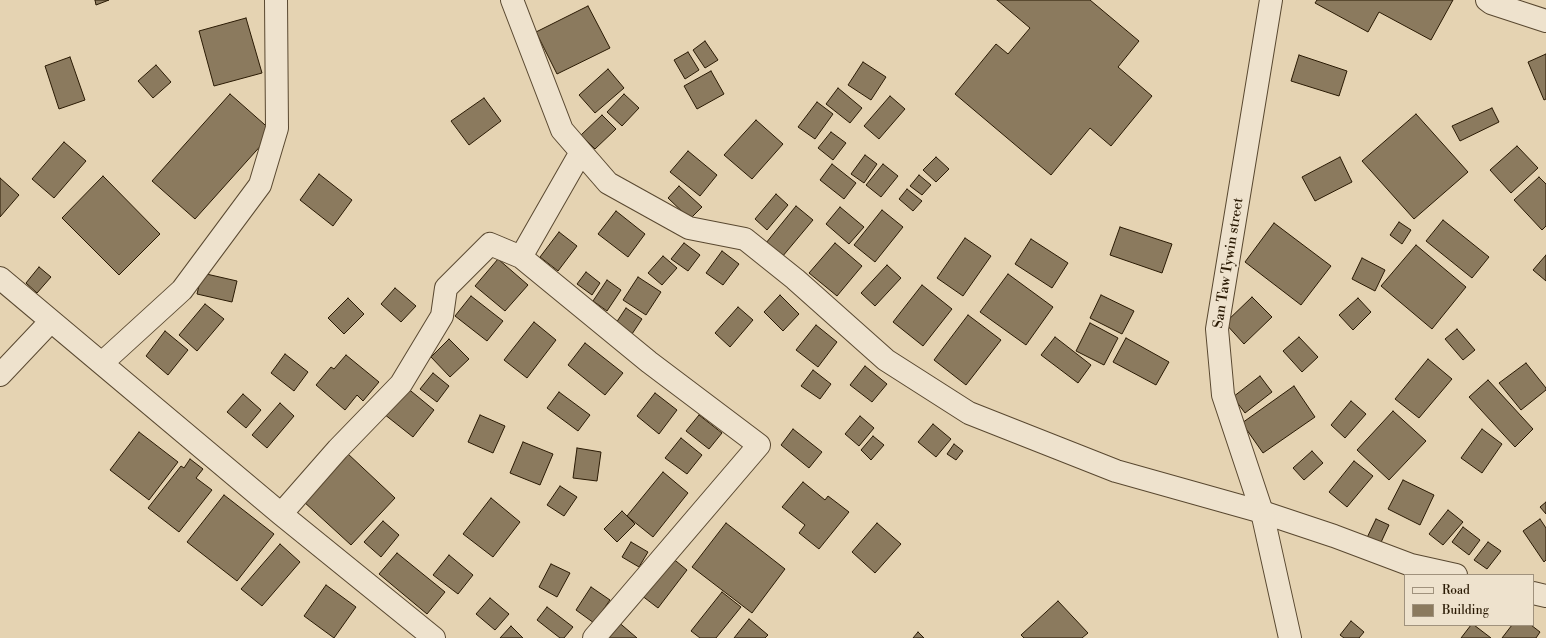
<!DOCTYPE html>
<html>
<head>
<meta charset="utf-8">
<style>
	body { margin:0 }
	#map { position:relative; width:1546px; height:638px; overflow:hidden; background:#e5d3b2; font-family:"Libre Bodoni",serif }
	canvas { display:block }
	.legend { position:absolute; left:1404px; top:574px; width:130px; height:52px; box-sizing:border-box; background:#eee2cd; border:1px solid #a0927d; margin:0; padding:5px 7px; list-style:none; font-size:12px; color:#2a1a04 }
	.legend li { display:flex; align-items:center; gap:8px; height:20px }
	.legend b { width:20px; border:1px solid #a0927d }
</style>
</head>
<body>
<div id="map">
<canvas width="1546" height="638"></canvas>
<ul class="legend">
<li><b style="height:5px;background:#eee2cd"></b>Road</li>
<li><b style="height:11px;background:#8b7a5e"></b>Building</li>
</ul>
</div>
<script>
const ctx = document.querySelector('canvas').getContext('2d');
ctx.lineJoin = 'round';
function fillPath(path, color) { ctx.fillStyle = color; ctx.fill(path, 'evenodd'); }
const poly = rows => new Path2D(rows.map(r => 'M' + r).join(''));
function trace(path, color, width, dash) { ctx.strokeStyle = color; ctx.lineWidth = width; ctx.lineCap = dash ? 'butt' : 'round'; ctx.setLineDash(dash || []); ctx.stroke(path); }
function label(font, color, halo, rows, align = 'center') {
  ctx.font = font + ' "Libre Bodoni",serif'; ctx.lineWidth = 4; ctx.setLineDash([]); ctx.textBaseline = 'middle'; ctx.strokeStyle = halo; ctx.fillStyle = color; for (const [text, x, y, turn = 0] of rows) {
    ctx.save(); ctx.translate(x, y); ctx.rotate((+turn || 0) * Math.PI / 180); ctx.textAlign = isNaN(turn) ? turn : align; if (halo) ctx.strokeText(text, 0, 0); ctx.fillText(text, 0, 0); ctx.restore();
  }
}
const building = poly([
	[95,0,109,0,96,5,95,0],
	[997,0,1090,0,1139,41,1118,67,1152,96,1111,146,1090,128,1051,175,955,94,996,44,1008,54,1030,28,997,0],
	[1317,0,1453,0,1431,40,1379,12,1368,32,1315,3,1317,0],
	[588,6,610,48,557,74,536,32,588,6],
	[246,18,262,73,214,86,199,31,246,18],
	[705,41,718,60,705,68,693,50,705,41],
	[688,52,699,70,685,79,674,60,688,52],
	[1546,54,1546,99,1544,100,1528,62,1546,54],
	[1299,55,1347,71,1339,96,1291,81,1299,55],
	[70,57,85,100,59,109,45,66,70,57],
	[863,62,886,77,871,100,848,85,863,62],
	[156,65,171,82,153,98,138,81,156,65],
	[608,69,624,88,595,113,579,95,608,69],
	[711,71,724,94,697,109,684,86,711,71],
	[838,88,862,108,850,123,826,104,838,88],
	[230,94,273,132,195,219,152,181,230,94],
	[624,94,639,108,622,126,607,112,624,94],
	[890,96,905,109,879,139,864,126,890,96],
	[484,98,501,121,469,145,451,121,484,98],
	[817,102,833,114,815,139,798,127,817,102],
	[1492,108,1499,122,1460,141,1452,126,1492,108],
	[1416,114,1468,172,1414,219,1362,161,1416,114],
	[602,115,616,129,595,149,581,135,602,115],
	[756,120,783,144,752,179,724,155,756,120],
	[831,132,846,143,833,160,818,148,831,132],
	[64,142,86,161,54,198,32,179,64,142],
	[1517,146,1538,168,1511,193,1490,170,1517,146],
	[688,151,717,175,700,196,670,172,688,151],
	[865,155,877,164,864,183,851,174,865,155],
	[936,157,949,169,936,182,923,170,936,157],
	[1340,157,1352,182,1315,201,1302,177,1340,157],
	[832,164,856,183,844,199,820,180,832,164],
	[883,164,898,176,881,197,866,185,883,164],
	[319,174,352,200,333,226,300,200,319,174],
	[919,175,931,185,922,195,910,186,919,175],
	[103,176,160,234,119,275,62,218,103,176],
	[1539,177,1546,184,1546,226,1542,230,1514,200,1539,177],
	[0,178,19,195,0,217,0,178],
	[679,186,702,207,690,219,668,198,679,186],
	[907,189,922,201,913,211,899,199,907,189],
	[776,194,788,205,767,230,755,219,776,194],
	[796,206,813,220,782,257,766,243,796,206],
	[840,207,864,227,849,244,826,224,840,207],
	[882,210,903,227,875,262,854,245,882,210],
	[616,211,645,234,628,257,598,234,616,211],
	[1443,220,1489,257,1472,278,1426,241,1443,220],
	[1399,222,1411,230,1402,244,1390,235,1399,222],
	[1274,223,1331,266,1301,305,1245,262,1274,223],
	[1120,227,1172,244,1162,273,1110,255,1120,227],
	[559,232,577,246,558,271,540,257,559,232],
	[965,238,991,256,963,296,937,278,965,238],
	[1031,239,1068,263,1052,288,1015,264,1031,239],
	[684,243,700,255,688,271,671,259,684,243],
	[835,243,862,266,837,296,809,273,835,243],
	[1416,245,1466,287,1432,329,1381,286,1416,245],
	[722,251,739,264,723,285,706,273,722,251],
	[1546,255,1546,281,1533,270,1546,255],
	[663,256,677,268,662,285,648,273,663,256],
	[1362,258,1385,270,1375,291,1352,279,1362,258],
	[498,259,528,285,505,311,475,286,498,259],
	[887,265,901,278,875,306,861,293,887,265],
	[39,267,51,277,37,293,26,283,39,267],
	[586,272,600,283,592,295,577,284,586,272],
	[202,273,237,281,232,302,197,294,202,273],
	[1008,274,1053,307,1026,345,980,312,1008,274],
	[638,277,661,292,646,315,623,300,638,277],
	[607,280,621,290,607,311,593,301,607,280],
	[922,285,952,309,923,346,893,322,922,285],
	[395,288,416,306,401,322,381,304,395,288],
	[780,295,799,314,783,331,764,312,780,295],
	[1101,295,1134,311,1122,334,1090,318,1101,295],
	[471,296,503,321,487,341,455,316,471,296],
	[1252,297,1272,317,1244,344,1225,323,1252,297],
	[348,298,364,314,344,334,328,318,348,298],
	[1358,298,1371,312,1353,330,1339,315,1358,298],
	[205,304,224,319,197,351,179,335,205,304],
	[738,307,753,320,730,347,715,333,738,307],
	[626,308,642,319,630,337,614,326,626,308],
	[968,315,1001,340,966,385,934,360,968,315],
	[534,322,556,340,527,378,504,360,534,322],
	[1090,323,1118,338,1104,365,1076,351,1090,323],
	[816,325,837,342,818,367,796,350,816,325],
	[1457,329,1475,350,1463,360,1445,339,1457,329],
	[165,331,188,350,168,375,146,356,165,331],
	[1055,337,1091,365,1078,383,1041,355,1055,337],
	[1299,337,1318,357,1302,372,1283,351,1299,337],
	[1126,338,1169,362,1156,385,1113,362,1126,338],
	[449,339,469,359,450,377,431,357,449,339],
	[585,343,623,373,605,395,568,365,585,343],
	[285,354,308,372,294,391,271,373,285,354],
	[346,355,379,382,363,401,357,395,345,410,316,385,331,367,334,369,346,355],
	[1428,359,1452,379,1419,418,1395,399,1428,359],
	[1526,363,1546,388,1546,390,1521,410,1499,383,1526,363],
	[865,366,887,384,872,402,850,385,865,366],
	[813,370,831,384,820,399,801,386,813,370],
	[433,373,449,386,437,402,420,389,433,373],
	[1260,376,1272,392,1245,413,1233,397,1260,376],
	[1488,380,1533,429,1515,447,1469,397,1488,380],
	[1294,386,1315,417,1263,453,1242,423,1294,386],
	[406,387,434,410,413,437,384,414,406,387],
	[559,392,590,415,578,431,547,408,559,392],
	[655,393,677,410,659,434,637,416,655,393],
	[243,394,261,410,246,428,227,412,243,394],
	[1351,401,1366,414,1345,438,1331,425,1351,401],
	[280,403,294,416,267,448,252,435,280,403],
	[1393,411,1426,441,1389,480,1357,450,1393,411],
	[480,415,505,426,493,453,468,442,480,415],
	[699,415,722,433,709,449,686,431,699,415],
	[860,416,874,428,859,446,845,434,860,416],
	[933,424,951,439,936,457,918,442,933,424],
	[793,429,822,452,809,468,781,445,793,429],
	[1482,429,1502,444,1482,473,1461,458,1482,429],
	[139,432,178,462,149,500,110,470,139,432],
	[873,436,884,445,871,460,861,450,873,436],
	[681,438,702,455,687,474,665,458,681,438],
	[523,442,553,454,540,485,510,473,523,442],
	[954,444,963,451,956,460,947,454,954,444],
	[577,448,601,452,597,481,573,478,577,448],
	[1312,451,1323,463,1304,480,1293,468,1312,451],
	[347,453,395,498,351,545,303,501,347,453],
	[190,459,203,469,196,478,212,490,179,532,148,508,181,466,184,468,190,459],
	[1354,461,1373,476,1347,507,1329,492,1354,461],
	[663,472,688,493,653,537,627,516,663,472],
	[1403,480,1434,495,1420,525,1388,509,1403,480],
	[803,482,825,500,828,496,849,512,819,549,799,533,805,525,782,507,803,482],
	[560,486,577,497,564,516,547,505,560,486],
	[224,495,274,534,237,581,187,542,224,495],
	[491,498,520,522,493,557,463,534,491,498],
	[1546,502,1546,514,1540,507,1546,502],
	[1448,510,1463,522,1443,545,1429,534,1448,510],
	[622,511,635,524,617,542,604,529,622,511],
	[1376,519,1389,525,1377,551,1364,544,1376,519],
	[1540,519,1546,528,1546,560,1544,562,1523,531,1540,519],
	[383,521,399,535,381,557,364,542,383,521],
	[726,523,785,569,752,613,692,567,726,523],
	[877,523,901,544,875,573,852,552,877,523],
	[1463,527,1480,540,1469,555,1452,542,1463,527],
	[631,542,648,552,639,567,622,557,631,542],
	[1488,542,1501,551,1487,569,1474,560,1488,542],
	[280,544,300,562,262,606,241,589,280,544],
	[397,553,445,592,427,614,379,574,397,553],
	[449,555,473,575,458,594,433,575,449,555],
	[671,557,687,570,658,608,641,595,671,557],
	[551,564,570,573,557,597,539,587,551,564],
	[326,585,356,607,334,638,304,616,326,585],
	[591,587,610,600,594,623,576,610,591,587],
	[722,592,741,607,716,638,700,638,691,631,722,592],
	[490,598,509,614,495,630,476,614,490,598],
	[1058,601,1088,633,1082,638,1024,638,1021,635,1058,601],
	[547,607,573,627,564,638,560,638,537,620,547,607],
	[749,619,768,635,765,638,734,638,749,619],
	[616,620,637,638,601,638,616,620],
	[1351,621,1364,632,1359,638,1344,638,1340,635,1351,621],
	[1471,625,1474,625,1491,638,1461,638,1471,625],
	[1512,625,1531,625,1540,632,1536,638,1502,638,1512,625],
	[511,626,523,638,500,638,511,626],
	[918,632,924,638,913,638,918,632]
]);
fillPath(building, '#8b7a5e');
trace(building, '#2a1a04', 1);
const minor = poly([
	[512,0,562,130,608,183,689,228,745,239,795,279,886,360,969,413,1116,471,1262,512,1334,536,1411,565,1456,575],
	[1487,0,1491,3,1546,21],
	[581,152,521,257,649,362,759,445,594,638],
	[0,278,281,514,434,638],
	[102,363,182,290,260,185,277,128,276,0],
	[0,375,51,321],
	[281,514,338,449,401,384,442,316,446,288,490,244,521,257],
	[1533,593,1546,596]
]);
const tertiary = poly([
	[1271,0,1217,329,1223,395,1262,512,1290,638]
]);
trace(minor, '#594830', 24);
trace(tertiary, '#594830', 24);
trace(minor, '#eee2cd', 22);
trace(tertiary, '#eee2cd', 22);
label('14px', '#2a1a04', '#eee2cd', [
	["San Taw Tywin street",1229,263,-81]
]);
</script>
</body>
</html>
